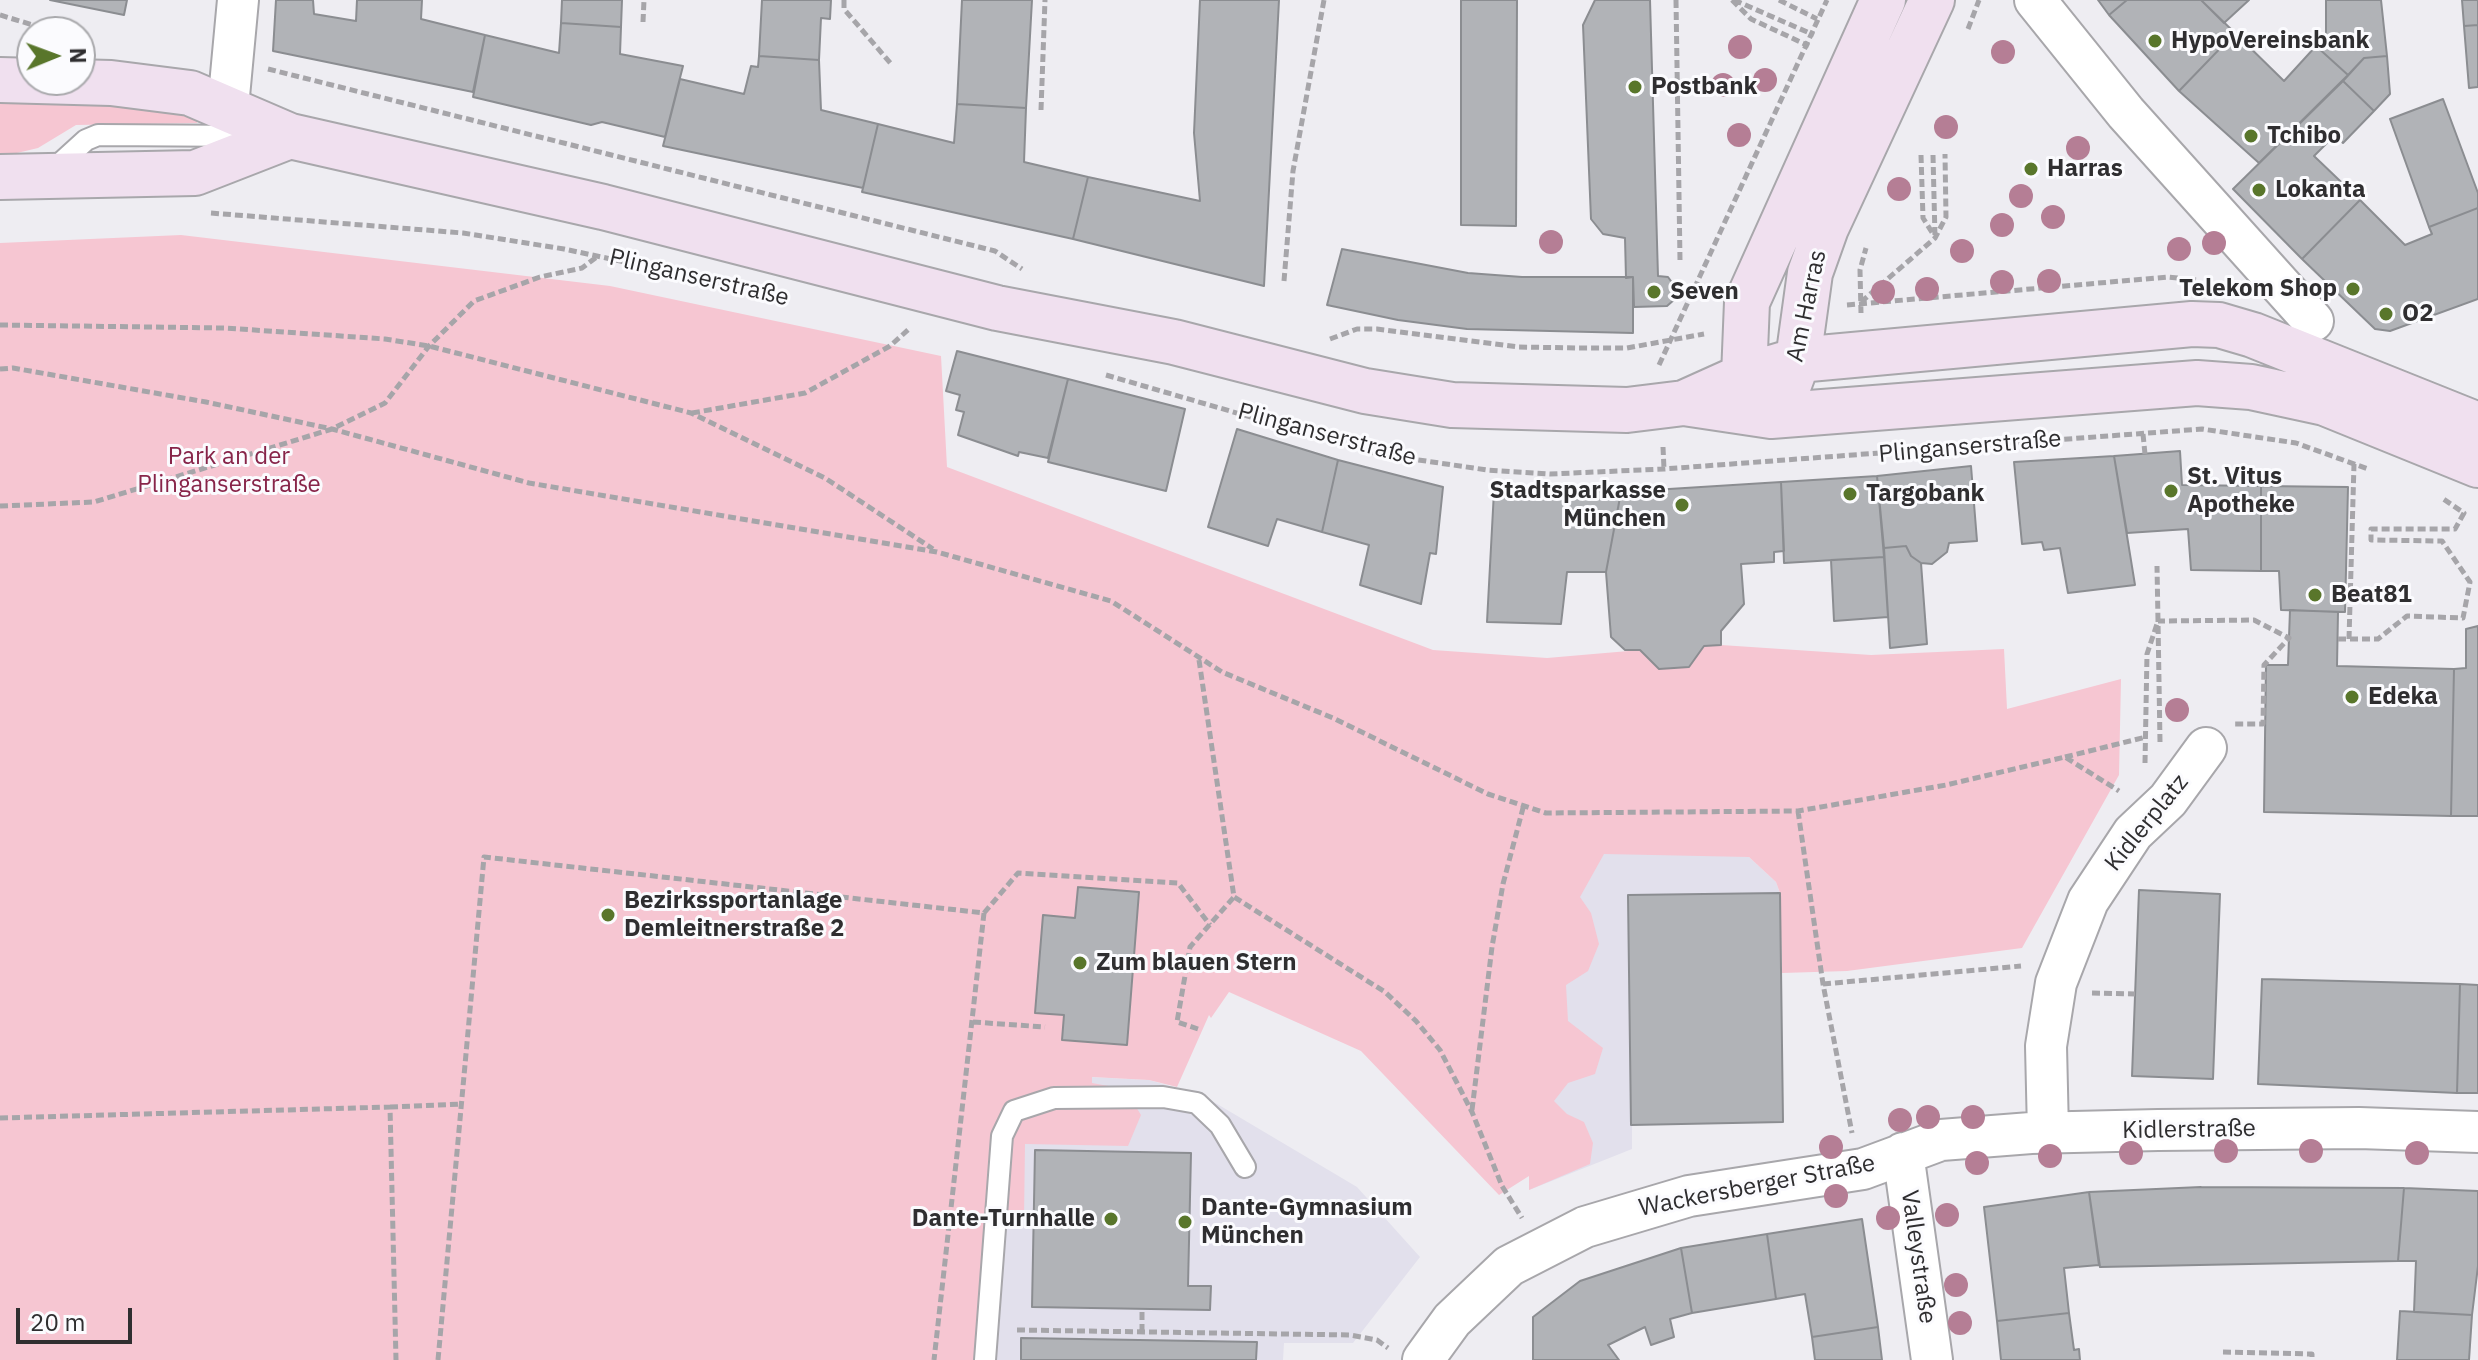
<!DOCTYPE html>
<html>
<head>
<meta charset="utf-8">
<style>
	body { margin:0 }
	#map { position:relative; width:2478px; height:1360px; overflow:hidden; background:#eeedf2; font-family:"IBM Plex Sans",sans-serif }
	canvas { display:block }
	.north { position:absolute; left:16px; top:16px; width:80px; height:80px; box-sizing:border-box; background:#fbfbfe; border:2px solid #a9a9ac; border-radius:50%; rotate:89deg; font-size:22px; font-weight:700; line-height:32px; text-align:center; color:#2f2e30 }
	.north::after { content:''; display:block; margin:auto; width:28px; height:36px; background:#59762b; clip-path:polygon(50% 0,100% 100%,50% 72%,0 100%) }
	.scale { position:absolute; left:16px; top:1308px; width:116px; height:36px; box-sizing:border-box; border:4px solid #2f2e30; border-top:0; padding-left:10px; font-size:24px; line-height:28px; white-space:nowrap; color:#2f2e30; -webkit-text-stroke:6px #fbfbfe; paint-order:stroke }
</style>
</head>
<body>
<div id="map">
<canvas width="2478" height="1360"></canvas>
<div class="north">N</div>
<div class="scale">20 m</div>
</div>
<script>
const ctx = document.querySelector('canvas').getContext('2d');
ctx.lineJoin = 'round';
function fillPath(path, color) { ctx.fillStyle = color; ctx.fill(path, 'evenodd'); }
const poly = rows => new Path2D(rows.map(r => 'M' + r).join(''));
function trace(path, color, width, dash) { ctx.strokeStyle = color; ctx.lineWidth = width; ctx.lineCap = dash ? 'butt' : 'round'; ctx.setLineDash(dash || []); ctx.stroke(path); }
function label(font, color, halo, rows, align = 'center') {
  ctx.font = font + ' "IBM Plex Sans",sans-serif'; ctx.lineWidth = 6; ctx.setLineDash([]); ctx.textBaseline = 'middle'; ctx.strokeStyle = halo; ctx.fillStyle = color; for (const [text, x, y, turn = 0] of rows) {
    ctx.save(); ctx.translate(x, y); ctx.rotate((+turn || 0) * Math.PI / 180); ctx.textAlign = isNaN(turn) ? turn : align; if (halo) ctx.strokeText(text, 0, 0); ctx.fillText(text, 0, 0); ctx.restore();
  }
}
fillPath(poly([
	[1559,854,1740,854,1749,857,1776,882,1780,893,1783,1122,1632,1125,1632,1149,1529,1190],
	[992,1072,1149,1080,1202,1095,1357,1187,1420,1257,1353,1343,1284,1343,1283,1360,971,1360]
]), '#e2e0ec');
fillPath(poly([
	[0,95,199,110,197,123,76,125,38,148,0,157],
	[181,235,610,286,941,356,947,467,1433,650,1547,658,1640,650,1659,669,1689,667,1704,646,1721,645,1871,655,2004,649,2007,709,2121,679,2119,775,2022,948,1847,971,1782,973,1780,893,1776,882,1749,857,1604,854,1580,897,1591,913,1599,944,1588,971,1566,985,1568,1021,1603,1048,1595,1074,1568,1083,1554,1101,1567,1114,1584,1122,1593,1143,1590,1164,1529,1190,1529,1176,1499,1195,1361,1051,1229,992,1211,1018,1209,1015,1177,1087,1149,1080,1092,1077,1092,1083,1125,1089,1141,1115,1128,1146,1025,1144,1024,1219,988,1233,978,1360,0,1360,0,243]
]), '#f6c6d2');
const building = poly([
	[50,0,127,0,124,15,50,0],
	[276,0,313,0,314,14,356,21,357,0,422,0,421,19,485,35,473,92,273,51,276,0],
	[562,0,622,0,621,27,561,23,562,0],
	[762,0,831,0,830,19,821,18,819,60,759,56,762,0],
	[962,0,1032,0,1026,108,957,104,962,0],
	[1200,0,1279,0,1264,286,1073,239,1088,177,1200,201,1194,133,1200,0],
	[1461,0,1517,0,1516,226,1461,225,1461,0],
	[1595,0,1650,0,1658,276,1668,277,1676,288,1675,299,1667,306,1634,307,1633,277,1626,278,1625,238,1603,234,1591,219,1583,25,1595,0],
	[2098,0,2127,0,2109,15,2098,0],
	[2127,0,2201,0,2235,33,2179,91,2109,15,2127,0],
	[2201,0,2249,0,2224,23,2201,0],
	[2326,0,2381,0,2387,56,2364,58,2348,75,2316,46,2326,36,2326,0],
	[2462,0,2478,0,2478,25,2464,26,2462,0],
	[561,23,621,27,620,54,683,66,665,137,602,122,591,125,473,97,485,35,559,53,561,23],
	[2478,25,2478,87,2469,88,2464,26,2478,25],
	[2235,33,2284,81,2316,46,2348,75,2259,163,2179,91,2235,33],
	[759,56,819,60,821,110,878,124,863,188,663,146,680,79,744,94,751,66,758,67,759,56],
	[2387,56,2390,94,2374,111,2343,81,2364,58,2387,56],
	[2343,81,2374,111,2343,143,2335,135,2314,156,2360,200,2302,259,2233,189,2343,81],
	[2443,99,2478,193,2478,208,2429,227,2390,119,2443,99],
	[957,104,1026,108,1024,162,1088,177,1073,239,862,192,878,124,954,143,957,104],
	[2360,200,2405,245,2432,234,2429,227,2478,208,2478,299,2390,331,2375,329,2302,259,2360,200],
	[1342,249,1468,273,1522,277,1633,277,1633,333,1467,329,1398,320,1327,305,1342,249],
	[957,351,1068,379,1048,458,1019,452,1018,456,958,435,964,412,956,410,960,395,946,391,957,351],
	[1068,379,1185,409,1166,491,1048,462,1068,379],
	[1237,429,1338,460,1322,532,1277,519,1268,546,1208,527,1237,429],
	[2180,451,2182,485,2261,486,2261,571,2191,570,2188,529,2127,533,2114,456,2180,451],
	[2114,456,2135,585,2068,593,2060,548,2044,550,2042,542,2022,544,2014,462,2114,456],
	[1338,460,1443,487,1436,554,1430,553,1421,604,1360,585,1369,545,1322,532,1338,460],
	[1971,466,1977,541,1949,543,1947,552,1932,564,1921,563,1911,556,1906,546,1884,548,1877,476,1971,466],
	[1877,476,1884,557,1784,563,1781,482,1877,476],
	[1781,482,1784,551,1774,552,1774,562,1741,564,1744,604,1721,631,1721,645,1704,646,1689,667,1659,669,1640,650,1625,650,1611,637,1606,572,1621,492,1781,482],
	[2261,486,2348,487,2345,612,2281,610,2279,571,2261,571,2261,486],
	[1494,491,1621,492,1606,572,1567,572,1561,624,1487,622,1494,491],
	[1906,546,1911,556,1921,563,1927,644,1890,648,1884,548,1906,546],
	[1884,557,1888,617,1834,621,1831,560,1884,557],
	[2290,610,2338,612,2337,666,2454,669,2451,816,2264,812,2266,665,2288,665,2290,610],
	[2478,626,2478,816,2451,816,2454,669,2466,668,2466,629,2478,626],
	[1078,887,1139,892,1127,1045,1062,1040,1064,1015,1035,1013,1043,915,1075,918,1078,887],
	[2139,890,2220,894,2213,1079,2132,1076,2139,890],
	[1780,893,1783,1122,1631,1125,1628,895,1780,893],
	[2262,979,2460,984,2457,1093,2258,1084,2262,979],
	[2460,984,2478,985,2478,1093,2457,1093,2460,984],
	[1035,1150,1191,1153,1188,1286,1211,1286,1210,1310,1032,1307,1035,1150],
	[2201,1187,2404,1188,2398,1261,2100,1267,2089,1192,2201,1187],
	[2404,1188,2478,1191,2478,1266,2472,1315,2414,1312,2416,1261,2398,1261,2404,1188],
	[2089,1192,2099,1265,2064,1268,2069,1313,1997,1321,1984,1207,2089,1192],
	[1862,1219,1878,1327,1812,1337,1805,1294,1776,1299,1767,1234,1862,1219],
	[1767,1234,1776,1299,1692,1313,1681,1248,1767,1234],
	[1681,1248,1692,1313,1670,1319,1674,1337,1651,1345,1645,1327,1608,1345,1619,1360,1533,1360,1533,1317,1580,1281,1681,1248],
	[2400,1311,2472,1315,2469,1360,2397,1360,2400,1311],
	[2069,1313,2074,1350,2079,1349,2080,1360,2001,1360,1997,1321,2069,1313],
	[1878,1327,1882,1360,1815,1360,1812,1337,1878,1327],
	[1021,1338,1257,1342,1256,1360,1021,1360,1021,1338]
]);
fillPath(building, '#b1b3b7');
trace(building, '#8b8d91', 2);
const lane = poly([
	[53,170,86,140,98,135,256,136],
	[985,1360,1002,1136,1014,1111,1054,1098,1163,1097,1197,1103,1220,1125,1245,1167]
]);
const street = poly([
	[2035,0,2126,113,2313,321],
	[228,107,238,0],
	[2048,1132,2046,1046,2056,983,2088,901,2133,833,2168,800,2206,748],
	[1903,1153,1932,1360],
	[1423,1360,1452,1320,1509,1266,1585,1227,1689,1196,1863,1169,1941,1140,2031,1133,2158,1130,2359,1128,2478,1132]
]);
const secondary = poly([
	[0,80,111,83,190,93,290,136,603,207,997,308,1174,342,1365,391,1452,405,1627,410,1684,403,1771,416,2197,383,2251,387,2325,403,2478,465],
	[0,177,195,173,290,136],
	[1788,387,1798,360,1810,273,1826,228,1932,0],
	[1757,398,1744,376,1747,302,1883,0],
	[1684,403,1744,376,1798,360,2192,324,2219,325,2253,335,2478,425]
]);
trace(lane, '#a8a7ab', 24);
trace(street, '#a8a7ab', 44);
trace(secondary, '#a8a7ab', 48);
trace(poly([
	[844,0,844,9,892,65],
	[1676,0,1680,260],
	[1732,0,1751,19,1809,46],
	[1734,0,1814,35],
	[1779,0,1817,19],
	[0,15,56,32],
	[643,22,644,0],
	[1968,29,1979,0],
	[268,69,995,251,1022,269],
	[1041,110,1045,0],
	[1921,155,1923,218,1935,237],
	[1933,155,1935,237],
	[211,213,463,233,564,249,700,278],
	[1284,281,1293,171,1324,0],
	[1861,302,1935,238,1946,217,1945,154],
	[1847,305,2168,277,2196,280],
	[1861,313,1860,270,1866,248],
	[0,325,225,328,385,339,429,346,691,413,825,478,933,549],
	[1330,339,1357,329,1377,329,1519,347,1579,348,1627,348,1704,334],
	[1659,365,1827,0],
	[0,369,13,368,206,402,332,429,529,483,937,552,1111,601,1222,672,1333,718,1488,794,1546,813,1798,811,1946,785,2065,757,2119,791],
	[1106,375,1378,454,1487,470,1550,474,1664,469,2202,429,2296,443,2368,469],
	[692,413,805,393,890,346,909,329],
	[2143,434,2145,454],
	[1663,447,1664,469],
	[0,506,94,502,332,429,385,403,429,346,474,301,540,277,582,268,598,256],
	[2338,639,2378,639,2407,616,2463,618,2470,582,2442,541,2371,540,2371,529,2455,529,2464,513,2442,498],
	[2349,639,2354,464],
	[1199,660,1234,897,1385,992,1416,1021,1440,1050,1472,1112,1502,1186,1522,1218],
	[2160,742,2158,621,2254,620,2289,638,2264,665,2263,724,2235,724],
	[2065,757,2146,737],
	[2145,763,2147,654,2158,621,2157,566],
	[1798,811,1823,984,1852,1133],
	[984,913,1018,873,1178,883,1210,925],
	[1823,984,2021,966],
	[2092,993,2135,994],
	[973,1022,1045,1027],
	[1198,1029,1177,1022,1190,947,1234,897],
	[390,1107,462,1104],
	[1472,1110,1492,947,1503,884,1523,808],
	[0,1118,390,1107,396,1360],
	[1017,1330,1350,1335,1377,1340,1388,1348],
	[1142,1332,1142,1309],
	[2223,1352,2312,1354,2312,1360],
	[438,1360,484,857,984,913,934,1360]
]), '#a6a5a9', 5, [8, 4]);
trace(lane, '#fff', 20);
trace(street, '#fff', 40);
trace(secondary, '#f0e0ef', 44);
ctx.fillStyle = '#b57e95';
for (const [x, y] of [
	[1740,47],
	[2003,52],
	[1765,80],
	[1723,85],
	[1946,127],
	[1739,135],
	[2078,148],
	[1899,189],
	[2021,196],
	[2053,217],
	[2002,225],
	[1551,242],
	[2214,243],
	[2179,249],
	[1962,251],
	[2049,281],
	[2002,282],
	[1927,289],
	[1883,292],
	[2177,710],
	[1928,1117],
	[1973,1117],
	[1900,1120],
	[1831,1147],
	[2226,1151],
	[2311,1151],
	[2131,1153],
	[2417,1153],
	[2050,1156],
	[1977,1163],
	[1836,1196],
	[1947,1215],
	[1888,1218],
	[1956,1285],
	[1960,1323]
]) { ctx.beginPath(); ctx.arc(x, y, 12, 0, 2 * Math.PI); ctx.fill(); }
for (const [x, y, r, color] of [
	[2155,41,8,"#59762b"],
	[1635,87,8,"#59762b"],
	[2251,136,8,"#59762b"],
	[2031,169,8,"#59762b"],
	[2259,190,8,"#59762b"],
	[2353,289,8,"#59762b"],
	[1654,292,8,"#59762b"],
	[2386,314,8,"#59762b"],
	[2171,491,8,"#59762b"],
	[1850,494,8,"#59762b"],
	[1682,505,8,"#59762b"],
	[2315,595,8,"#59762b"],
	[2352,697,8,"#59762b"],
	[608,915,8,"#59762b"],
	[1080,963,8,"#59762b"],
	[1111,1219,8,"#59762b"],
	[1185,1222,8,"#59762b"]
]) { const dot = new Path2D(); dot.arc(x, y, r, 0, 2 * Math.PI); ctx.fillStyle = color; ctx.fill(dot); trace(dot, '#fbfbfe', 3); }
label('bold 24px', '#2f2e30', '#fbfbfe', [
	["HypoVereinsbank",2171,41],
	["Postbank",1651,87],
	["Tchibo",2267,136],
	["Harras",2047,169],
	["Lokanta",2275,190],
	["Telekom Shop",2337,289,"right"],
	["Seven",1670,292],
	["O2",2402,314],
	["St. Vitus",2187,477],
	["Apotheke",2187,505],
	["Stadtsparkasse",1666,491,"right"],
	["München",1666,519,"right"],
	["Targobank",1866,494],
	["Beat81",2331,595],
	["Edeka",2368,697],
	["Bezirkssportanlage",624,901],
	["Demleitnerstraße 2",624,929],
	["Zum blauen Stern",1096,963],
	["Dante-Gymnasium",1201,1208],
	["München",1201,1236],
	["Dante-Turnhalle",1095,1219,"right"]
], 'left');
label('24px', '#2f2e30', '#fbfbfe', [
	["Plinganserstraße",699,278,13],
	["Am Harras",1807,306,-78],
	["Plinganserstraße",1327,435,15],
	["Plinganserstraße",1970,447,-5],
	["Kidlerplatz",2147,823,-51],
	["Kidlerstraße",2189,1130,-1],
	["Wackersberger Straße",1757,1186,-11],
	["Valleystraße",1918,1257,82]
]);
label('24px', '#872449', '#fbfbfe', [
	["Park an der",229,457],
	["Plinganserstraße",229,485]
]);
</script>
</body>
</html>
